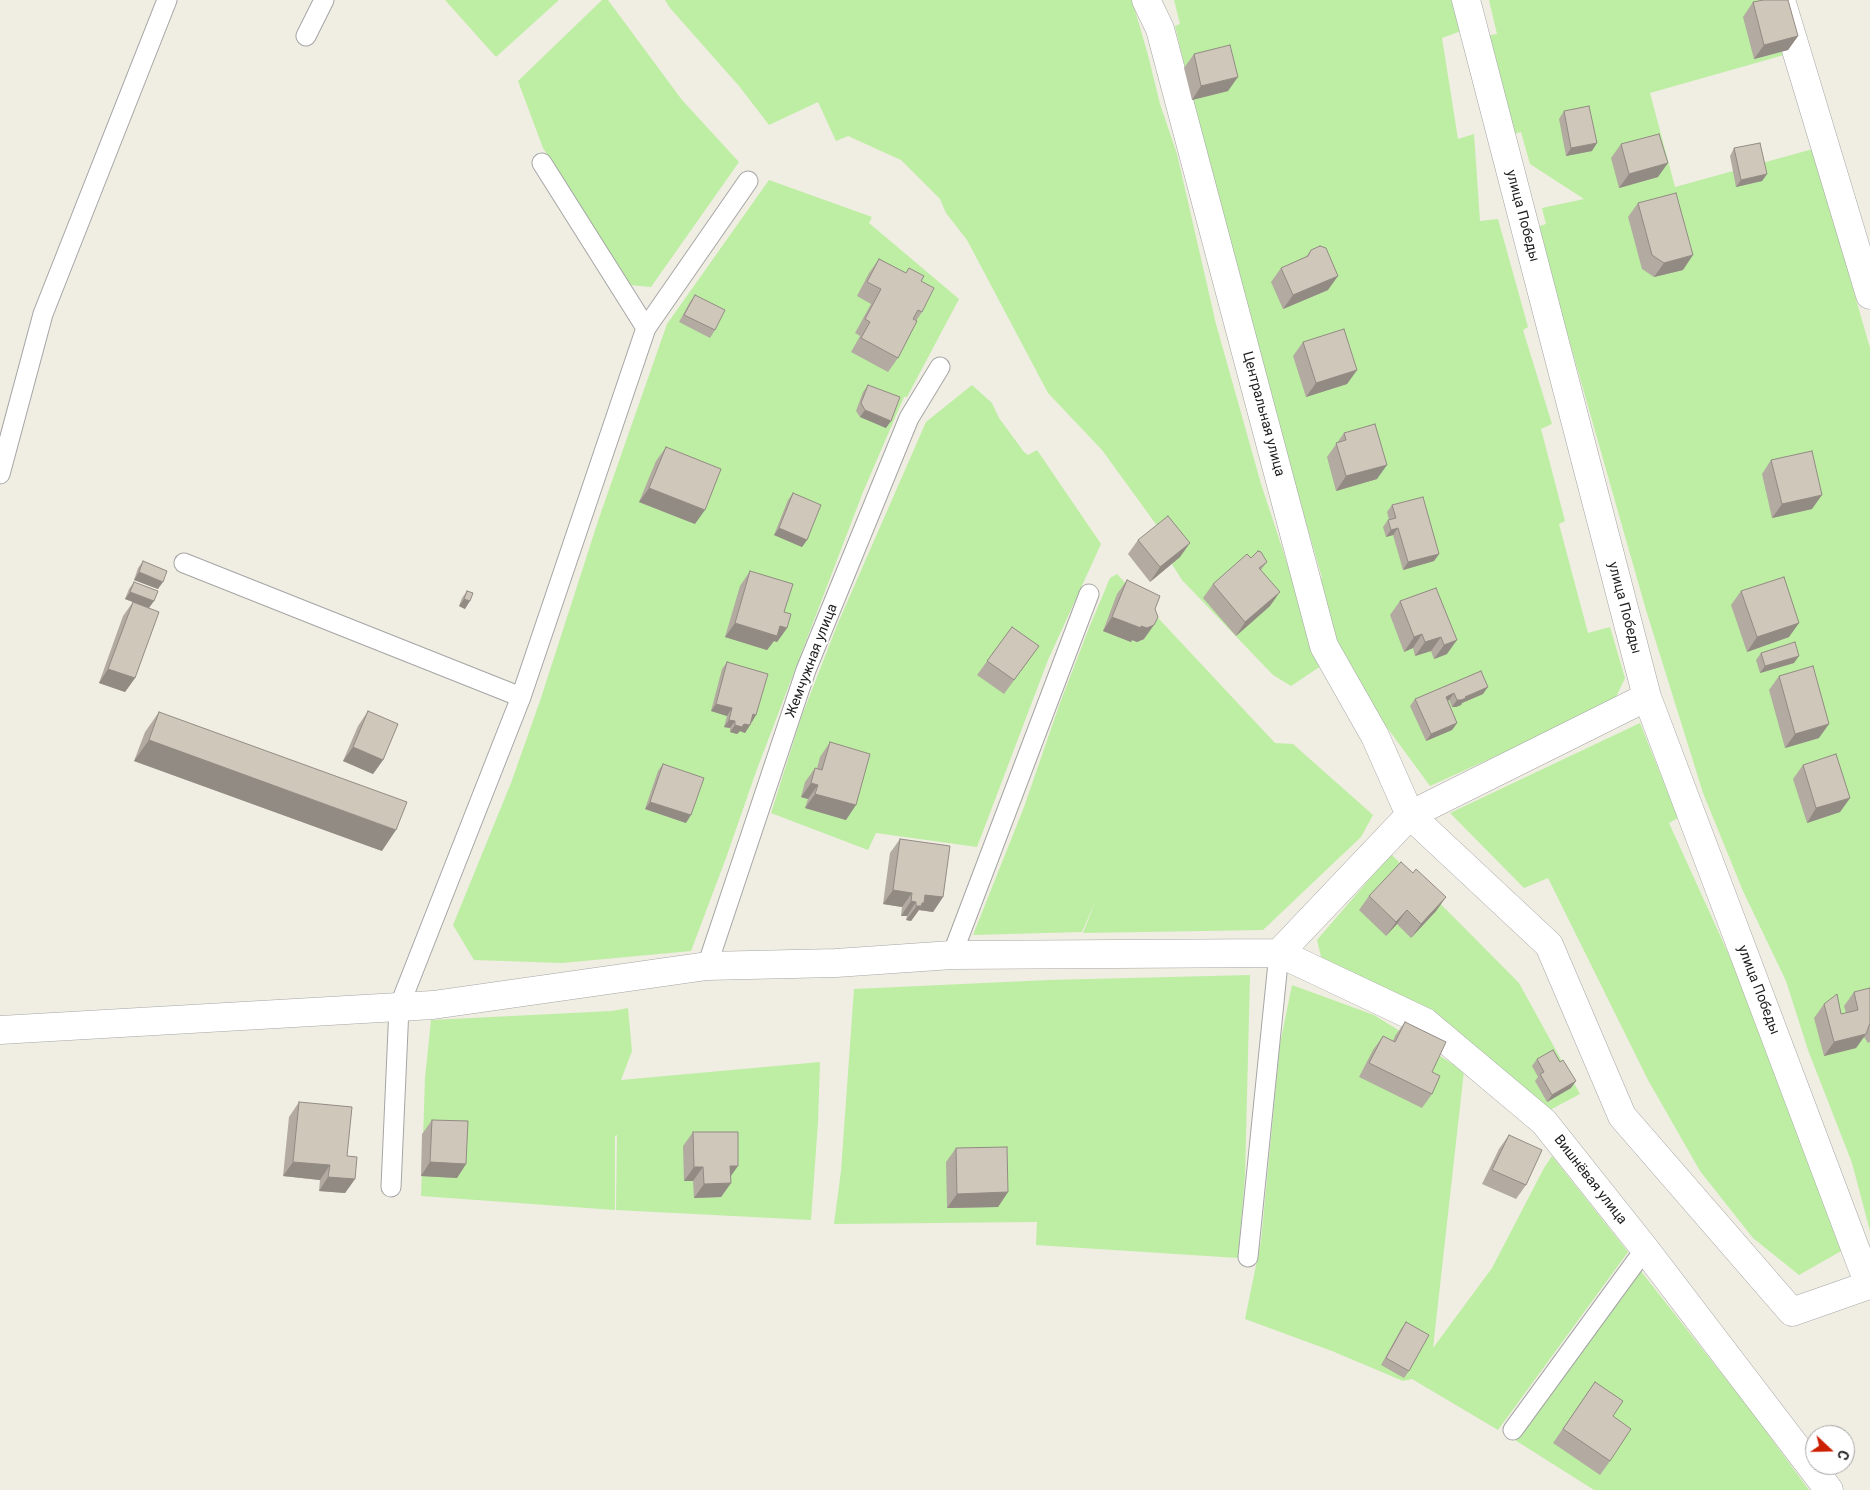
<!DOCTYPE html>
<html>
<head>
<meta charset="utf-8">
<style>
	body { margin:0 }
	#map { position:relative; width:1870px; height:1490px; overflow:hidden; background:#f0ede2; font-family:Roboto,sans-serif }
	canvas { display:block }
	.north { position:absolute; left:1805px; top:1425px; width:50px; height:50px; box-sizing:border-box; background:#fff; border:1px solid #a5a5a5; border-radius:50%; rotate:111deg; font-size:14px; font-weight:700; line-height:20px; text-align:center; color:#1e1e1e }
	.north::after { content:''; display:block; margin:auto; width:18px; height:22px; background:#cb1f00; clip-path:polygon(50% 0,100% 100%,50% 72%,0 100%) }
</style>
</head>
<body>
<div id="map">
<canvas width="1870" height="1490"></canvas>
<div class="north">С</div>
</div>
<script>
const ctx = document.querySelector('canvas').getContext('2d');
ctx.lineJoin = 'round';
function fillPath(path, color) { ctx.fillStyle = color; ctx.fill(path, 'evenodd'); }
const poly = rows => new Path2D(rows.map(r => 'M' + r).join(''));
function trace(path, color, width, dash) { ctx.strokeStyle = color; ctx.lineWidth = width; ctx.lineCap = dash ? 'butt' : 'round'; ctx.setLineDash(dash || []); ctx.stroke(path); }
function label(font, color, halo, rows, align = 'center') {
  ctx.font = font + ' Roboto,sans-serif'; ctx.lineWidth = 4.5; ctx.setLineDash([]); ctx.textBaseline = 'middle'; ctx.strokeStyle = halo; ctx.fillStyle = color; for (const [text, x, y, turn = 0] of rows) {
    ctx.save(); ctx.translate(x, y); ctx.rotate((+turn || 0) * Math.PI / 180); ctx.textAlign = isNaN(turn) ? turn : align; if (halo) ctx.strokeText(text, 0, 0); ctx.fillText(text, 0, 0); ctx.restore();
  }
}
fillPath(poly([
	[445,0,559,0,496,57],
	[602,0,608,0,682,100,739,162,651,287,629,285,543,148,518,81],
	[665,0,1132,0,1148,55,1160,104,1177,154,1216,324,1261,484,1321,666,1291,686,1273,675,1182,580,1156,539,1163,534,1102,450,1048,393,967,240,946,213,940,199,901,160,848,136,836,141,818,102,769,125,739,86,670,8],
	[1174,0,1451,0,1461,31,1442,38,1458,139,1474,134,1480,221,1498,219,1528,327,1523,330,1552,424,1541,429,1565,521,1559,524,1588,633,1610,627,1625,678,1616,697,1602,708,1430,786,1383,722,1333,644,1318,580,1322,578,1279,428,1201,135,1175,26,1180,24],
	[1489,0,1776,0,1791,53,1650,93,1675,187,1813,149,1870,348,1870,1231,1852,1163,1808,1050,1786,981,1743,891,1703,793,1646,610,1537,227,1546,224,1542,208,1584,199,1530,164,1521,132,1505,136,1485,36,1497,34],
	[769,180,872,217,869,223,959,299,907,397,904,397,863,492,757,769,726,858,691,951,562,963,474,960,453,925,511,783,541,698,599,518,667,324],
	[972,385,992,403,999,418,1024,452,1028,455,1037,450,1101,544,1048,660,977,847,876,833,868,850,771,813,801,718,838,623,926,422],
	[1117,574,1275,743,1293,744,1373,815,1361,837,1263,930,1083,933,1096,900,1082,932,973,935,1024,807,1060,703,1089,628,1110,578],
	[1640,723,1678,818,1669,823,1763,1030,1843,1250,1799,1275,1753,1238,1700,1171,1648,1080,1548,878,1524,888,1450,813],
	[1391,854,1519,983,1580,1094,1548,1111,1323,965,1317,940],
	[1250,975,1245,1176,1238,1258,1036,1245,1037,1222,834,1224,841,1171,854,989,1049,980],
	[1292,985,1374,1015,1464,1071,1433,1348,1492,1268,1544,1168,1552,1156,1628,1252,1498,1430,1412,1379,1403,1381,1332,1351,1245,1319,1261,1241,1280,1044],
	[628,1008,632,1051,621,1080,820,1062,818,1122,811,1220,616,1210,617,1135,615,1136,615,1210,421,1196,425,1078,431,1020,612,1011],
	[1640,1270,1751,1411,1809,1490,1594,1490,1515,1440,1579,1355]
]), '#bdeea4');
const lane = poly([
	[306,36,324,0],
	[542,163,646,328],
	[0,474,43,314,167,0],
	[184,563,521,697],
	[952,955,1089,594],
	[707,966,806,670,909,418,940,367],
	[391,1187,399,1007,521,697,646,328,748,181],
	[1248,1257,1279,953],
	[1513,1430,1645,1249]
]);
const street = poly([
	[1146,0,1160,29,1324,646,1375,736,1410,815,1549,945,1622,1116,1792,1312,1869,1285,1647,697,1466,0],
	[1781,0,1870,295],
	[1279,953,1410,815,1647,697],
	[0,1030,433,1005,707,966,836,963,952,955,1279,953,1425,1022,1544,1122,1645,1249,1829,1490]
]);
trace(lane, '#a5a5a5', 21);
trace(street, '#a5a5a5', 29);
trace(lane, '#fff', 19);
trace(street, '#fff', 28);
fillPath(poly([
	[1753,2,1798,36,1788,50,1754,59,1743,17],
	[1194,54,1228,91,1192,100,1184,68],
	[1564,111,1592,151,1566,156,1559,119],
	[1621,144,1658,177,1619,188,1611,158],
	[1734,148,1767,174,1762,181,1736,187,1730,156],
	[1638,203,1683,270,1654,277,1642,269,1628,217],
	[1311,250,1328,290,1283,309,1271,282,1281,268,1306,257],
	[879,259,906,273,909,268,921,281,922,312,916,321,898,358,888,372,851,352,860,336,855,333,871,304,857,296,869,273],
	[695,295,715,330,710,338,679,322,690,302],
	[1303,342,1357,370,1347,384,1306,397,1293,356],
	[868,385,886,428,860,417,856,411,863,392],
	[1344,433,1377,479,1336,491,1327,457],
	[666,447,695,524,639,502,656,461],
	[1771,460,1812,509,1772,518,1762,474],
	[793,493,807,540,802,547,774,535,788,500],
	[1392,505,1439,554,1434,561,1403,570,1393,535,1386,537,1383,527,1388,520,1389,520,1387,512],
	[1138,540,1180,557,1150,582,1128,554],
	[1251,558,1267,562,1261,570,1270,606,1236,636,1203,598,1213,584],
	[143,561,158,589,134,580,138,568],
	[750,571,784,612,787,628,777,642,774,641,767,650,725,637,740,586],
	[1127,580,1144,639,1137,642,1132,640,1131,642,1103,631,1117,594],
	[134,582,149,608,125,599,129,589],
	[1436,588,1447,654,1434,659,1431,651,1415,656,1413,648,1404,652,1390,615,1400,601],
	[467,591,465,609,459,606,462,598],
	[1741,591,1789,637,1747,652,1731,605],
	[133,602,135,678,125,692,99,683,123,616],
	[1012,627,1039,646,1004,694,977,675],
	[1761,653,1794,663,1760,673,1756,660],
	[727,662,752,722,745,733,740,731,737,734,730,732,730,728,724,727,727,716,711,711,722,669],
	[1481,671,1483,694,1462,703,1461,705,1456,707,1452,707,1449,700,1448,701,1457,723,1452,730,1426,741,1410,706,1415,699],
	[1779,676,1819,738,1785,748,1769,690],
	[368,711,383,760,373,774,343,761,358,726],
	[159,712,382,851,134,761,145,732],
	[830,742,846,820,805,808,808,799,801,797,805,782,815,768,817,768,820,757],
	[663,764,686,823,645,809,658,771],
	[1803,765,1850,798,1840,812,1807,823,1793,779],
	[900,839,943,897,933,912,919,910,911,921,906,920,907,916,901,916,902,907,883,904,890,853],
	[1413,873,1446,897,1436,911,1411,938,1397,924,1386,936,1359,910,1369,896],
	[1870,988,1870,1042,1868,1043,1864,1037,1856,1048,1824,1056,1814,1018,1824,1004,1841,1014,1846,1013,1844,1006,1854,992],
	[1405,1022,1432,1072,1432,1094,1422,1108,1359,1077,1373,1050,1383,1036,1393,1041,1395,1036],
	[1537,1059,1560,1062,1571,1088,1547,1102,1535,1081,1538,1077,1532,1066],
	[299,1102,347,1156,355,1179,345,1193,319,1191,320,1180,283,1176,289,1117],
	[432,1120,466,1164,457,1178,421,1176,422,1134],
	[693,1132,731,1177,731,1183,721,1197,694,1198,693,1181,684,1181,683,1146],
	[1509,1135,1526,1185,1516,1199,1482,1184,1499,1149],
	[956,1148,1008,1192,998,1207,947,1208,946,1162],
	[1406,1322,1409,1371,1404,1378,1381,1365,1401,1329],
	[1595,1382,1610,1461,1600,1475,1553,1443]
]), '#b3aba1');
fillPath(poly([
	[1798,36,1788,50,1754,59,1764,45],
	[1238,77,1228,91,1192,100,1201,86],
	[1597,143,1592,151,1566,156,1571,148],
	[1668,163,1658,177,1619,188,1629,174],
	[1767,174,1762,181,1736,187,1741,180],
	[1693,255,1683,270,1654,277,1664,263],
	[1338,276,1328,290,1283,309,1293,295],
	[1357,370,1347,384,1306,397,1316,383],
	[865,410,891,421,886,428,860,417],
	[1387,465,1377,479,1336,491,1346,476],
	[649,488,705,510,695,524,639,502],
	[1822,495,1812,509,1772,518,1782,504],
	[779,528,807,540,802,547,774,535],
	[1398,528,1393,535,1386,537,1391,530],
	[1190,543,1180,557,1150,582,1160,567],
	[1439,554,1434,561,1403,570,1408,562],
	[139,572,163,582,158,589,134,580],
	[130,592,154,601,149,608,125,599],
	[1280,592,1270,606,1236,636,1245,622],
	[464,599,470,601,465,609,459,606],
	[1112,617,1141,626,1154,625,1144,639,1137,642,1132,640,1131,642,1103,631],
	[735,623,780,626,787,628,777,642,774,641,767,650,725,637],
	[1799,623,1789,637,1747,652,1757,637],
	[1422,634,1413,648,1404,652,1414,637],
	[1441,637,1431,651,1415,656,1425,642],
	[1457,640,1447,654,1434,659,1444,645],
	[1799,656,1794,663,1760,673,1765,666],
	[108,669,135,678,125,692,99,683],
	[1488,687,1483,694,1462,703,1461,705,1456,707,1452,707,1457,700],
	[1454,693,1449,700,1441,704,1446,697],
	[716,704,732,708,727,716,711,711],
	[753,714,756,715,752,722,748,721],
	[729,720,735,721,730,728,724,727],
	[1457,723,1452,730,1426,741,1431,734],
	[744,724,750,725,745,733,740,731,737,734,730,732,735,725],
	[1829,724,1819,738,1785,748,1795,734],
	[149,740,396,830,382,851,134,761],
	[353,747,383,760,373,774,343,761],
	[811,783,818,785,808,799,801,797],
	[815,794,856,805,846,820,805,808],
	[1850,798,1840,812,1807,823,1816,808],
	[650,802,691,815,686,823,645,809],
	[893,890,912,893,902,907,883,904],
	[925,895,943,897,933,912,919,910,911,921,906,920],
	[1446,897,1436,911,1411,938,1421,924],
	[911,901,916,902,907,916,901,916],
	[1407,910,1397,924,1386,936,1396,922],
	[1866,1034,1856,1048,1824,1056,1834,1042],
	[1576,1081,1571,1088,1547,1102,1552,1095],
	[293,1162,330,1165,320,1180,283,1176],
	[430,1162,466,1164,457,1178,421,1176],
	[730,1166,738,1166,728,1180],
	[694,1167,703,1167,693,1181,684,1181],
	[328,1177,355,1179,345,1193,319,1191],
	[731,1183,721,1197,694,1198,704,1184],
	[1008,1192,998,1207,947,1208,957,1194]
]), '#928b83');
const building = poly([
	[1763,0,1788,0,1798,36,1764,45,1753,2,1763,0],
	[1230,45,1238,77,1201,86,1194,54,1230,45],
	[1589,106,1597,143,1571,148,1564,111,1589,106],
	[1659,134,1668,163,1629,174,1621,144,1659,134],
	[1760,143,1767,174,1741,180,1734,148,1760,143],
	[1676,193,1693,255,1664,263,1652,255,1638,203,1676,193],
	[1320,246,1326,248,1338,276,1293,295,1281,268,1308,256,1311,250,1320,246],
	[879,259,906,273,909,268,924,276,921,281,934,288,922,312,918,310,913,319,917,321,898,358,861,338,870,322,865,319,881,289,867,282,879,259],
	[695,295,725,310,715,330,684,315,695,295],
	[1344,329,1357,370,1316,383,1303,342,1344,329],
	[868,385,900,397,891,421,865,410,861,403,868,385],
	[1375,424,1387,465,1346,476,1336,443,1346,440,1344,433,1375,424],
	[666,447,721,469,705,510,649,488,666,447],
	[1812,451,1822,495,1782,504,1771,460,1812,451],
	[793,493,821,505,807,540,779,528,793,493],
	[1423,497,1439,554,1408,562,1398,528,1391,530,1388,520,1396,518,1392,505,1423,497],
	[1168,516,1190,543,1160,567,1138,540,1168,516],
	[1258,551,1261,552,1267,562,1259,568,1280,592,1245,622,1213,584,1247,554,1251,558,1258,551],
	[143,561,167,571,163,582,139,572,143,561],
	[750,571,793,584,784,612,791,614,787,628,780,626,777,636,735,623,750,571],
	[1784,577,1799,623,1757,637,1741,591,1784,577],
	[1127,580,1160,596,1155,609,1158,617,1154,625,1147,628,1141,626,1141,628,1112,617,1127,580],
	[134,582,158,591,154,601,130,592,134,582],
	[1436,588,1457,640,1444,645,1441,637,1425,642,1422,634,1414,637,1400,601,1436,588],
	[467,591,473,593,470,601,464,599,467,591],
	[133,602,159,612,135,678,108,669,133,602],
	[1012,627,1039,646,1014,680,987,661,1012,627],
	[1795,642,1799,656,1765,666,1761,653,1795,642],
	[727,662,768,674,756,715,753,714,750,725,744,724,742,727,735,725,735,721,729,720,732,708,716,704,727,662],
	[1813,666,1829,724,1795,734,1779,676,1813,666],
	[1481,671,1488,687,1465,697,1466,698,1461,700,1457,700,1454,693,1446,697,1457,723,1431,734,1415,699,1481,671],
	[368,711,398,724,383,760,353,747,368,711],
	[159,712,407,802,396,830,149,740,159,712],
	[830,742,870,754,856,805,815,794,818,785,811,783,815,768,822,770,830,742],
	[1836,754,1850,798,1816,808,1803,765,1836,754],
	[663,764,704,778,691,815,650,802,663,764],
	[900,839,950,846,943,897,925,895,924,903,922,903,921,906,916,906,916,902,911,901,912,893,893,890,900,839],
	[1401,862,1413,873,1416,869,1446,897,1421,924,1407,910,1396,922,1369,896,1401,862],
	[1870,988,1870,1023,1866,1034,1834,1042,1824,1004,1837,994,1841,1014,1858,1010,1854,992,1870,988],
	[1405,1022,1446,1042,1432,1072,1440,1076,1432,1094,1369,1063,1383,1036,1395,1042,1405,1022],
	[1553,1050,1560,1062,1563,1060,1576,1081,1552,1095,1540,1074,1544,1072,1537,1059,1553,1050],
	[299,1102,352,1107,347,1156,357,1157,355,1179,328,1177,330,1165,293,1162,299,1102],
	[432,1120,468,1121,466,1164,430,1162,432,1120],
	[693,1132,738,1132,738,1166,730,1166,731,1183,704,1184,703,1167,694,1167,693,1132],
	[1509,1135,1542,1150,1526,1185,1492,1170,1509,1135],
	[1007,1147,1008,1192,957,1194,956,1148,1007,1147],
	[1406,1322,1429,1335,1409,1371,1386,1358,1406,1322],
	[1595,1382,1623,1401,1613,1416,1631,1429,1610,1461,1563,1429,1595,1382]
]);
fillPath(building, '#d0c7bb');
trace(building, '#928b83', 1);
label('14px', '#1e1e1e', '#fff', [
	["улица Победы",1522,216,75],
	["Центральная улица",1263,414,75],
	["улица Победы",1624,608,75],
	["Жемчужная улица",812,661,-69],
	["улица Победы",1758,990,69],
	["Вишнёвая улица",1590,1180,52]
]);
</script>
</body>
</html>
